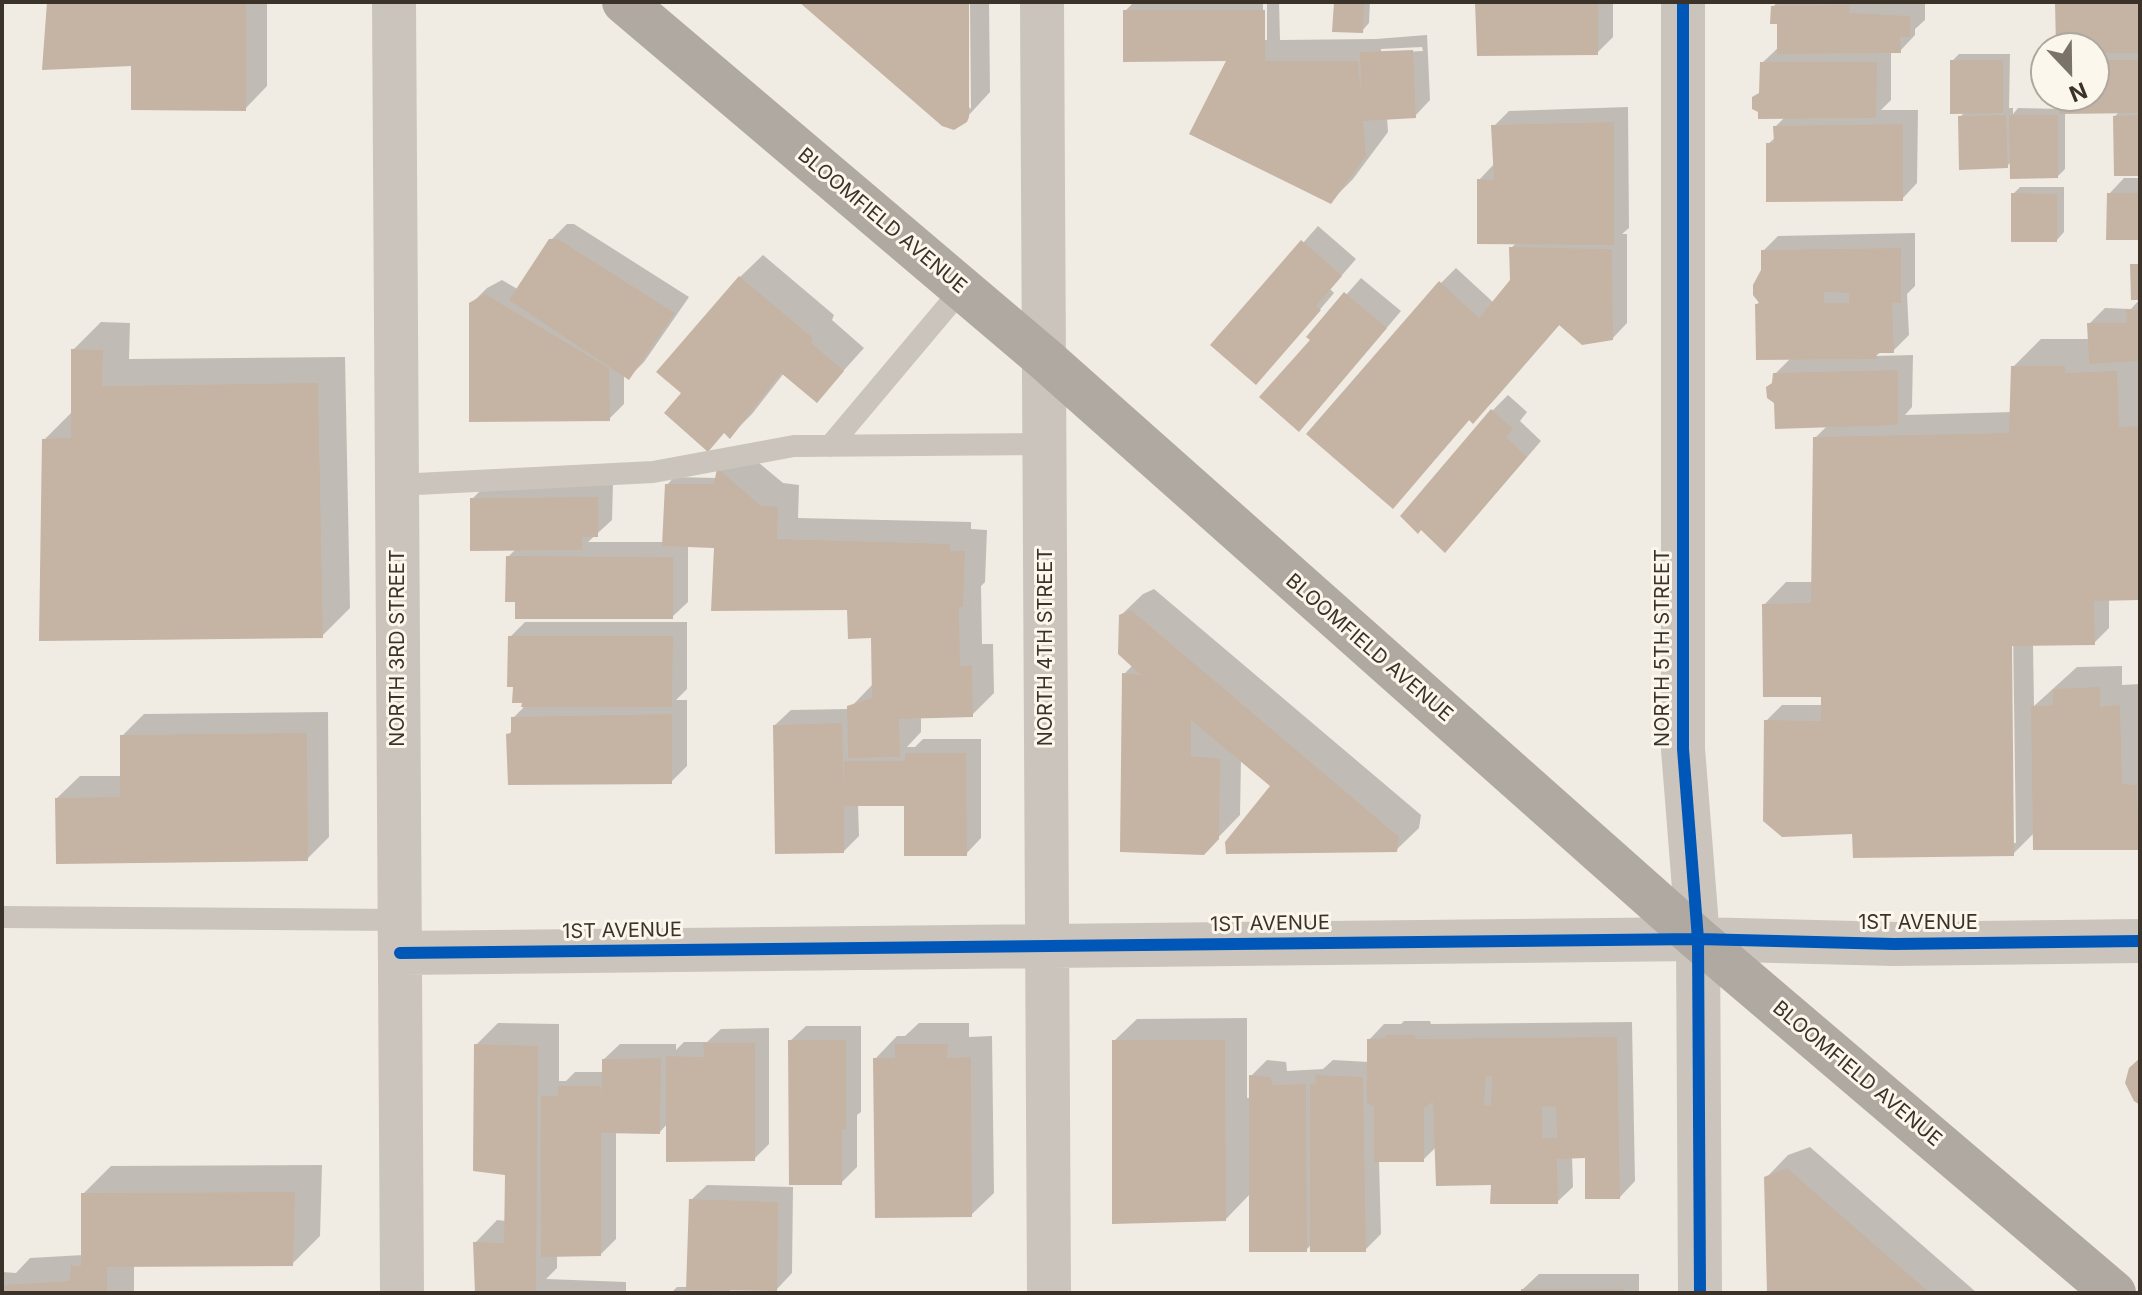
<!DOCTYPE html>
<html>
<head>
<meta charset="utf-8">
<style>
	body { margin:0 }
	#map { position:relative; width:2142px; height:1295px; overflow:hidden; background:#f0ece3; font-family:Inter,sans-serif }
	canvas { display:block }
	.frame { position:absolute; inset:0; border:4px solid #3b3229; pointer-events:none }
	.north { position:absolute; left:2030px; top:32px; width:80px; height:80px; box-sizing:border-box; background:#fcf7ec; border:2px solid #afa89e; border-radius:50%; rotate:158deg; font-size:22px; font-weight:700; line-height:32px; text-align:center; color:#3b3229 }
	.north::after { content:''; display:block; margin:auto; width:28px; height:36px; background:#7a736a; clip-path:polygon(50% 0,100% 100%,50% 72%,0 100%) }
</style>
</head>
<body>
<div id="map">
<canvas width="2142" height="1295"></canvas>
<div class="frame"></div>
<div class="north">N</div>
</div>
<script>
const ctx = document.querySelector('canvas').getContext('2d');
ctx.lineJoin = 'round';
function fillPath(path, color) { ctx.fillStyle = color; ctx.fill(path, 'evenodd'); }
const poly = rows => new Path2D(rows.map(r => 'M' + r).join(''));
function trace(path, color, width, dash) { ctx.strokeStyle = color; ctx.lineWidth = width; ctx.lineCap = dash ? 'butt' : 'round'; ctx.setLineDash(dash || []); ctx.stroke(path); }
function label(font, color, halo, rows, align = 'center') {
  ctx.font = font + ' Inter,sans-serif'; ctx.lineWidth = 6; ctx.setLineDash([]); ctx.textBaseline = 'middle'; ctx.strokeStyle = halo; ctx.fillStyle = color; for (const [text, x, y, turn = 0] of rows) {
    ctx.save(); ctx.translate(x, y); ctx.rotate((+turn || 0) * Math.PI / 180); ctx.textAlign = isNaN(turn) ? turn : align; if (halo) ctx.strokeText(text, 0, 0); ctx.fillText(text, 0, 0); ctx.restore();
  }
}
fillPath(poly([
	[49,2,267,2,267,86,245,109,134,64],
	[802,2,966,2,967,105,971,109,970,2,989,2,990,92,958,127],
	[1134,2,1263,2,1263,40,1267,40,1267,2,1279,2,1280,40,1376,39,1427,35,1430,100,1415,116,1387,117,1388,132,1353,179,1331,201,1229,60,1125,11],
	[1422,47,1423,51,1381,53,1381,49],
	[1336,2,1370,2,1369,23,1362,31],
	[1477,2,1613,2,1613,37,1597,53],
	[1777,2,1925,2,1925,20,1915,29,1915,35,1900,51,1891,51,1891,100,1881,110,1918,110,1917,183,1902,199,1768,144,1776,137,1775,127,1786,116,1761,91,1762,63,1779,47,1779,22,1773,7],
	[2057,2,2140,2,2140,174,2115,116,2120,111,2065,112,2065,169,2058,176,2012,161,2007,166,1960,117,1965,112,1952,61,1959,54,2010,54,2009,108,2013,108,2013,114,2018,108,2061,109,2061,96,2094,96,2094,48,2058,48],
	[1628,107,1629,228,1622,234,1627,234,1627,323,1612,339,1561,323,1495,399,1473,421,1470,419,1393,507,1441,283,1456,268,1494,303,1511,282,1511,248,1517,242,1479,180,1495,163,1494,126,1509,111],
	[2124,178,2140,178,2140,238,2109,194],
	[2020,187,2064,187,2064,232,2057,240,2013,194],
	[567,224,574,224,689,297,644,362,629,377,624,374,624,404,609,419,471,304,487,288,502,280,519,290,551,240],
	[1318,226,1356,259,1330,289,1334,293,1271,367,1213,345],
	[1915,233,1915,286,1907,294,1909,335,1893,351,1882,351,1876,356,1913,355,1912,407,1905,415,2013,412,2013,367,2041,339,2090,339,2089,324,2105,308,2131,309,2140,299,2140,598,2109,599,2109,628,2094,643,2033,644,2034,706,2077,667,2122,666,2122,685,2140,684,2140,845,2137,848,2034,833,2013,854,1855,829,1766,721,1782,705,1823,705,1823,695,1764,605,1786,582,1813,582,1815,438,1828,425,1774,381,1775,374,1792,357,1757,304,1760,301,1763,251,1778,236],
	[2009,630,2013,630,2016,843,2012,843],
	[763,255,834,315,832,320,864,348,817,400,784,373,752,414,730,436,740,277],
	[1361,278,1401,311,1314,414,1313,340,1309,337],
	[101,322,130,323,129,359,345,357,350,608,322,636,44,440,73,411,73,350],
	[1508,395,1527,412,1520,421,1541,441,1460,535,1492,411],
	[740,447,783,483,799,485,798,518,971,522,971,529,987,530,985,582,981,586,982,644,993,644,994,693,972,715,921,716,921,732,907,747,915,747,923,739,981,739,981,838,966,854,906,804,858,804,859,836,844,851,775,725,791,710,849,709,872,685,873,636,849,608,715,546,688,545,688,602,672,617,517,600,508,557,516,549,472,499,487,484,613,483,612,520,588,542,664,542,667,485,674,477,717,478,719,469],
	[1154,589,1421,815,1419,828,1396,850,1273,786,1241,759,1240,815,1203,853,1124,674,1133,665,1120,616,1143,594],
	[525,622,687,622,687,689,676,700,687,700,687,766,671,782,508,735,513,730,513,718,523,708,525,701,510,637],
	[328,712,329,837,307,859,57,798,80,776,122,776,122,736,144,714],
	[1247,1018,1247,1098,1251,1098,1251,1076,1267,1060,1286,1062,1287,1071,1323,1069,1333,1060,1369,1062,1369,1040,1384,1024,1401,1024,1404,1021,1430,1021,1431,1024,1632,1022,1635,1181,1620,1197,1587,1156,1572,1156,1573,1187,1557,1202,1494,1183,1437,1146,1423,1160,1379,1160,1381,1234,1365,1250,1312,1244,1306,1250,1251,1193,1226,1219,1114,1041,1137,1019],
	[498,1023,559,1024,559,1081,566,1081,575,1072,604,1072,604,1059,620,1044,676,1044,676,1050,684,1042,707,1042,721,1029,769,1028,769,1144,754,1159,668,1123,660,1132,616,1131,616,1239,601,1254,557,1255,557,1268,546,1279,626,1282,626,1293,476,1293,475,1243,497,1220,506,1221,507,1174,476,1045],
	[919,1023,969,1023,969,1037,992,1036,994,1193,971,1215,875,1059,897,1036,905,1036],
	[806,1026,861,1026,861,1112,857,1115,857,1167,841,1183,790,1041],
	[1810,1147,1977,1293,1769,1293,1766,1178,1788,1155],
	[322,1165,320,1236,292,1264,134,1265,134,1293,2,1293,2,1272,16,1273,30,1258,83,1255,83,1194,111,1166],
	[707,1185,793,1187,792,1273,777,1289,730,1288,730,1293,671,1293,677,1287,688,1287,691,1200],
	[1539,1274,1639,1274,1639,1293,1523,1293,1523,1289]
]), '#0003');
fillPath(poly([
	[47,2,246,2,246,111,131,110,131,66,42,70],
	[799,2,893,2,894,5,897,2,969,2,969,117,967,122,954,130,942,126],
	[1334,2,1364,2,1363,33,1332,32],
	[1475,2,1598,2,1598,55,1477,56],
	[2055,2,2140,2,2140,53,2094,53,2094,48,2056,48],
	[1850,5,1849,13,1910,16,1910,37,1900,37,1901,53,1777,54,1777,24,1770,24,1771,6],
	[1123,10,1265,10,1265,61,1358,61,1361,93,1360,52,1413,50,1416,118,1363,121,1366,156,1331,204,1189,134,1226,61,1123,62],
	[1950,60,2003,60,2003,113,1950,114],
	[2094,60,2140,60,2140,113,2059,114,2059,96,2094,96],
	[1760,62,1877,62,1876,118,1758,119,1758,112,1752,109,1752,97,1759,93],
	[2006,115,2008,168,1959,170,1958,116],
	[2009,115,2058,115,2058,178,2010,179],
	[2140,115,2140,176,2114,176,2113,116],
	[1614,122,1614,245,1477,244,1477,179,1494,180,1491,125],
	[1903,124,1903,201,1766,202,1766,143,1774,143,1773,126],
	[2011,193,2057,194,2057,242,2011,242],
	[2107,193,2140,193,2140,240,2106,240],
	[549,239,558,239,675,313,629,380,509,300],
	[1301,240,1342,276,1316,306,1321,310,1256,385,1210,345],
	[1509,247,1612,249,1613,340,1582,345,1559,325,1473,424,1469,420,1393,509,1306,434,1439,281,1479,318,1510,280],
	[1901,248,1901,303,1892,303,1894,353,1876,353,1877,359,1756,360,1755,304,1760,304,1753,295,1753,285,1761,270,1761,250],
	[1824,292,1849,293,1849,303,1824,303],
	[2130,264,2140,264,2140,300,2131,300],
	[739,276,813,338,811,343,844,371,817,403,781,373,730,439,724,433,708,452,664,413,681,393,656,372],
	[1344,292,1387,328,1299,432,1259,397,1310,340,1306,337],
	[485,294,609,368,610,421,469,422,469,303],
	[2126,310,2140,310,2140,361,2089,364,2087,323,2127,323],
	[71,349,103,350,102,386,318,383,323,638,39,641,42,439,71,438],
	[2011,366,2065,366,2065,373,2117,371,2119,427,2140,426,2140,600,2094,601,2095,645,2012,646,2014,856,1853,858,1852,834,1782,837,1763,821,1764,720,1821,721,1821,697,1763,697,1762,604,1811,603,1813,437,2009,433],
	[1898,370,1898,425,1775,429,1774,403,1767,398,1766,387,1772,383,1773,373],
	[1491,409,1513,429,1506,437,1527,457,1445,553,1421,530,1418,534,1400,516],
	[717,468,760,505,778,507,777,539,950,544,950,551,965,551,963,607,959,607,960,666,972,665,973,717,899,719,900,757,848,758,847,706,872,698,871,638,848,639,847,610,711,611,714,548,662,546,665,484,714,484],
	[598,497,598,537,582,537,582,550,470,551,470,498],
	[506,556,673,557,673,619,515,619,515,602,505,602],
	[1131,610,1399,837,1397,852,1226,854,1225,842,1270,786,1191,720,1191,756,1220,759,1219,839,1204,855,1120,852,1122,673,1141,675,1118,654,1119,615],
	[508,636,673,636,672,707,521,707,522,703,512,703,513,687,507,687],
	[2100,687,2100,707,2120,705,2122,784,2137,785,2138,850,2033,850,2031,706,2053,705,2053,689],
	[672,714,672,784,508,785,506,734,511,733,511,717],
	[842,723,844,799,844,761,905,761,905,753,966,753,967,856,904,856,904,806,844,806,844,853,775,854,773,725],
	[307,733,308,861,56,864,55,798,120,797,120,735],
	[1386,1035,1415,1035,1416,1039,1617,1037,1620,1199,1585,1199,1585,1158,1557,1159,1558,1204,1490,1204,1491,1185,1436,1186,1433,1102,1424,1108,1424,1162,1374,1162,1374,1107,1367,1103,1367,1039,1386,1038],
	[1486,1076,1492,1076,1491,1105,1484,1105],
	[1542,1106,1556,1107,1557,1138,1542,1138],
	[788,1040,846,1040,846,1129,842,1130,842,1185,789,1185],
	[1112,1040,1225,1040,1226,1221,1112,1224],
	[703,1043,755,1043,755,1161,666,1162,666,1056,704,1057],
	[474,1044,538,1046,536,1293,475,1293,473,1242,504,1243,505,1175,473,1171],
	[895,1044,948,1044,947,1058,971,1057,972,1217,875,1218,873,1058,895,1058],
	[661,1058,660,1134,601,1133,601,1256,541,1257,541,1096,558,1096,558,1086,601,1086,602,1096,602,1059],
	[2140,1058,2140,1105,2134,1101,2125,1083,2129,1068],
	[1249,1075,1271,1077,1272,1085,1306,1084,1307,1252,1249,1252],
	[1315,1075,1363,1077,1366,1252,1310,1252,1310,1084,1316,1083],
	[1787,1168,1930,1293,1767,1293,1764,1177],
	[295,1192,293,1266,107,1267,107,1293,2,1293,2,1285,70,1281,71,1265,81,1266,81,1193],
	[689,1199,778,1202,777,1291,686,1290],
	[1521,1289,1624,1289,1624,1293,1521,1293]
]), '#c5b3a3');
trace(poly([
	[830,446,962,289],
	[397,485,653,472,794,446,1045,444],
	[3,917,400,920]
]), '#cac4bc', 22);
trace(poly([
	[394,2,402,1293],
	[1042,2,1049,1293],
	[1683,2,1683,749,1698,939,1700,1293],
	[400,953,1698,939,1894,944,2140,941]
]), '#cac4bc', 44);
trace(poly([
	[624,2,1045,359,1698,939,2114,1293]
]), '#afa9a1', 44);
trace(poly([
	[1683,2,1683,749,1698,939,1700,1293],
	[400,953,1698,939,1894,944,2140,941]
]), '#0057b8', 12);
label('20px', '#3b3229', '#fcf7ec', [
	["BLOOMFIELD AVENUE",882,221,40],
	["NORTH 4TH STREET",1046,647,-90],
	["NORTH 3RD STREET",398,648,-90],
	["BLOOMFIELD AVENUE",1369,648,41],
	["NORTH 5TH STREET",1663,648,-90],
	["1ST AVENUE",1918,923],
	["1ST AVENUE",1270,924,-1],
	["1ST AVENUE",622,931,-1],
	["BLOOMFIELD AVENUE",1857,1074,40]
]);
</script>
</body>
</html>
